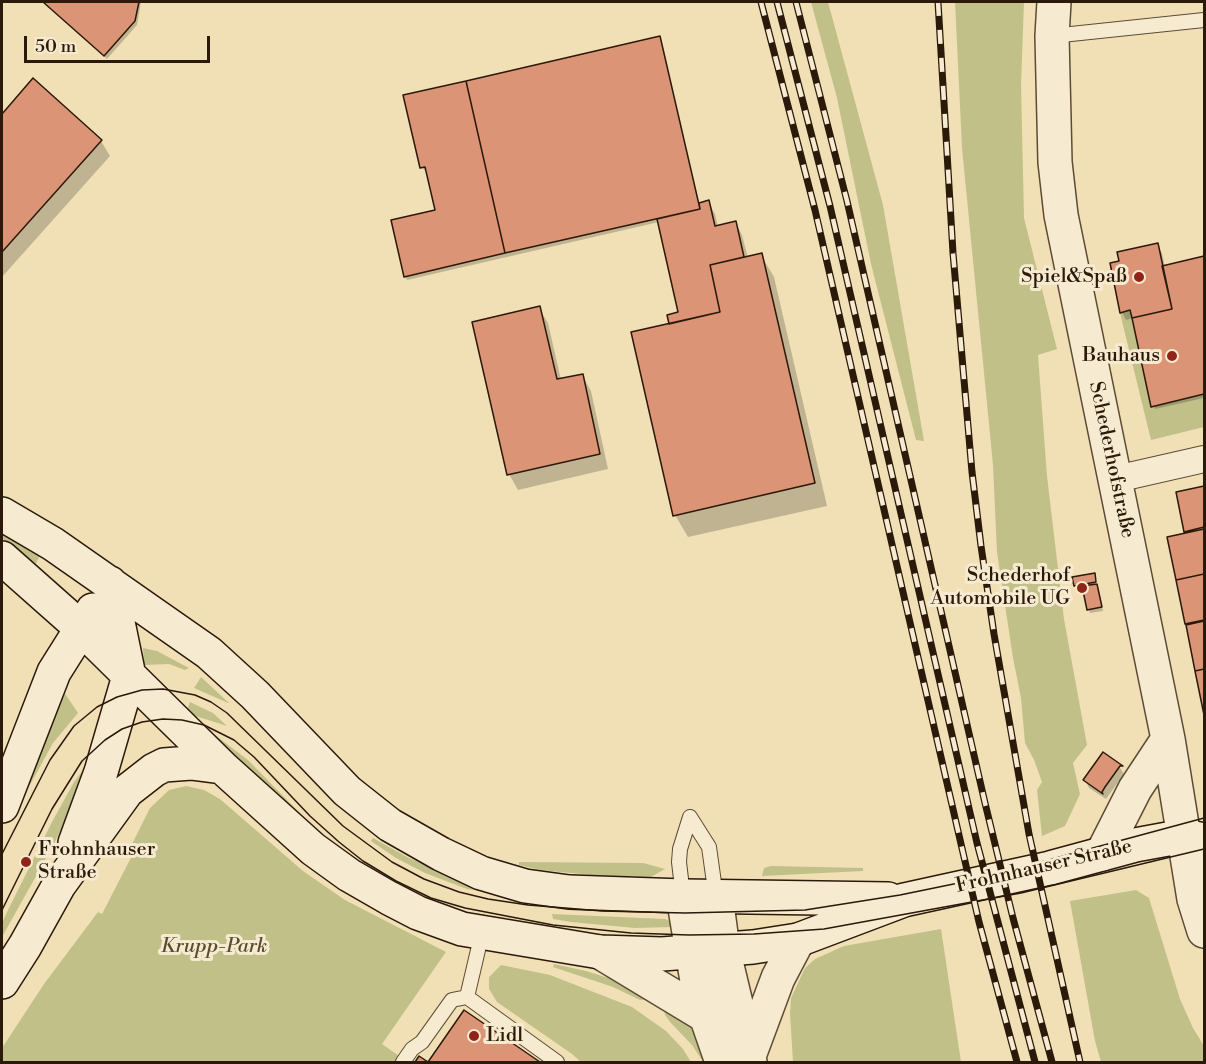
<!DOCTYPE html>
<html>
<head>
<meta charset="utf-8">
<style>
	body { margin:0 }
	#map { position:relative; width:1206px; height:1064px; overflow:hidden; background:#f1e0b6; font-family:"Libre Bodoni",serif }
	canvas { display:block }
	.frame { position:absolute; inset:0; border:3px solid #2b190a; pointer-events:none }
	.scale { position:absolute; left:24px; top:36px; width:186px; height:27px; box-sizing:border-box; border:3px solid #2b190a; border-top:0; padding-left:8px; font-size:18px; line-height:21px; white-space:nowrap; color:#2b190a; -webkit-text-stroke:4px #f6ebd0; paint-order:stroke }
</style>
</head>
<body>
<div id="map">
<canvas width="1206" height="1064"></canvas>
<div class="frame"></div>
<div class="scale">50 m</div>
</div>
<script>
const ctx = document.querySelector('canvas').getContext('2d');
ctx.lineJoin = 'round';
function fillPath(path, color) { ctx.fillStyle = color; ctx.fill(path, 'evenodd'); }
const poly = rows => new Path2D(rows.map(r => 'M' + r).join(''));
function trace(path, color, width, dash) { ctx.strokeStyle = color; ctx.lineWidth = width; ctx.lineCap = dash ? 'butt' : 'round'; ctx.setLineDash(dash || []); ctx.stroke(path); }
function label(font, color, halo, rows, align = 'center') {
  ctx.font = font + ' "Libre Bodoni",serif'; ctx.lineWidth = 6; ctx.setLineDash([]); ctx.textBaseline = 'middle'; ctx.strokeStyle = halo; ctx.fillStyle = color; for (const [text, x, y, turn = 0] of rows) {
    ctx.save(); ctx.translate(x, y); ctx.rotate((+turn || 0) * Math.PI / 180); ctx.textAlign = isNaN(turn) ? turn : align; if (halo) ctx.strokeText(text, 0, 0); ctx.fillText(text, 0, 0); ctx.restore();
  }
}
fillPath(poly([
	[811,2,828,2,883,205,924,441,916,440,871,264,837,98],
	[955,2,1024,2,1021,84,1024,218,1057,349,1038,355,1047,476,1064,619,1087,745,1073,763,1080,794,1065,826,1042,836,1037,790,1042,782,1034,760,1025,743,1021,698,1013,658,997,552,993,465,962,148],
	[1130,310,1151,406,1204,394,1204,427,1151,440,1120,313],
	[2,528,42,552,34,567,2,538],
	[143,648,157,651,189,668,185,670,169,664,144,665],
	[201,677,229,703,228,703,194,688],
	[64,692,78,713,53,743,19,805],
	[190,702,213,713,227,726,186,713],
	[215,735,248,760,324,838,211,739],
	[87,765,73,803,54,844,2,937,2,923,7,912,52,822,74,782],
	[186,786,204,790,220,799,303,871,345,900,446,952,382,1044,399,1056,394,1062,2,1062,2,1048,44,984,98,912,102,914,137,846,132,844,150,808,169,790],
	[373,838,409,858,489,892,467,889,425,873,396,858,371,841],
	[519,862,643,863,665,869,651,877,591,875,540,870,519,865],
	[771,866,863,868,863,871,762,876,764,868],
	[1136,890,1149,898,1180,999,1193,1028,1204,1046,1204,1062,1101,1062,1095,1041,1070,901],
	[552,914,665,919,672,922,672,927,635,928,571,922,553,919],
	[941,929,961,1062,793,1062,790,1014,791,998,805,968,815,959,844,946],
	[554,964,586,971,627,984,650,999,640,1000,613,987,553,967],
	[501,965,550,975,632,1007,666,1031,683,1049,691,1062,581,1062,572,1054,497,1002,489,989,489,977],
	[664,1007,690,1015,709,1062,703,1062,692,1045,670,1022,665,1015]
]), '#c1c089');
fillPath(poly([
	[44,2,141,2,137,25,107,59],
	[660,38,699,204,708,202,715,214,718,227,736,223,742,235,748,258,761,255,774,277,827,506,688,537,675,515,671,325,680,313,659,222,407,280,405,276,437,211,427,170,424,170,422,167],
	[33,81,101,141,110,156,2,277,2,116],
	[1157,245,1162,253,1165,267,1204,258,1204,398,1155,409,1133,318,1126,320,1122,312],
	[539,308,548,323,561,380,582,375,591,391,608,469,518,490,509,474],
	[1204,487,1204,707,1187,623,1186,534,1178,493],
	[1094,575,1103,611,1090,613,1083,588,1078,589,1074,579],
	[1119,766,1124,774,1106,799,1089,788,1085,780],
	[465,1012,537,1062,430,1062]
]), '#0003');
const building = poly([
	[43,2,139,2,135,21,104,56,43,2],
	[660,36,700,209,505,253,466,81,660,36],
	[33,78,102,140,2,252,2,114,33,78],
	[466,81,505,253,404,277,391,220,435,210,425,167,420,168,403,95,466,81],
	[709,200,715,226,736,221,744,257,710,265,720,312,669,324,667,315,678,312,657,219,700,209,699,203,709,200],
	[1158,243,1172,309,1132,318,1130,310,1120,313,1110,263,1119,261,1117,252,1158,243],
	[762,253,815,483,673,516,631,332,720,312,710,265,762,253],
	[1204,256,1204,394,1151,407,1132,318,1172,309,1162,266,1204,256],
	[540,306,557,379,583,374,600,454,507,475,472,322,540,306],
	[1204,486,1204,527,1184,532,1176,492,1204,486],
	[1204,529,1204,574,1176,580,1167,537,1204,529],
	[1095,573,1096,582,1074,586,1072,577,1095,573],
	[1204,574,1204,620,1185,624,1176,580,1204,574],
	[1097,584,1102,607,1087,610,1082,586,1097,584],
	[1204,621,1204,669,1195,671,1186,625,1204,621],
	[1204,669,1204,715,1195,671,1204,669],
	[1103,752,1123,766,1120,766,1105,787,1102,792,1103,794,1083,780,1103,752],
	[464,1010,540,1062,428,1062,464,1010],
	[419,1056,428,1062,415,1062,419,1056]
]);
fillPath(building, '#dc9476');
trace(building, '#2b190a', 1.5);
const service = poly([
	[1052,36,1204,20],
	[690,817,709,847,716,897],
	[683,896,679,862,680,849,690,817],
	[482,933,467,997,557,1062],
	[403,1062,412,1049,422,1042,452,1000,467,997]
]);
const minor = poly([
	[1116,479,1204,459]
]);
const tertiary = poly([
	[1054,2,1052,36,1055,162,1061,215,1168,739,1194,899,1204,931],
	[1102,854,1135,789,1168,739],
	[683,896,697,981,706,1016,722,1062],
	[716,897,723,949,750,1062],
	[600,952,706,1016],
	[749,1056,778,978,798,940]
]);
const secondary = poly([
	[2,514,53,544,209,653,255,695,347,791,390,825,441,854,481,873,525,886,569,892,683,896,888,899],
	[2,558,81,628,222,767,313,849,349,875,389,898,418,913,462,929,600,952,662,954,753,947,798,940,904,900,1050,868,1135,845,1184,836,1204,840],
	[2,806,54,672,93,610],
	[75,843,101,772,129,676,110,583],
	[2,982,25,946,59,885,127,791,154,770,164,765,191,763,222,767]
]);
trace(service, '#5c4b35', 16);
trace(minor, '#5c4b35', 28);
trace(tertiary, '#5c4b35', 36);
trace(secondary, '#2b190a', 36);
trace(service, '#f6ebd0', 14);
trace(minor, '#f6ebd0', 26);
trace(tertiary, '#f6ebd0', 33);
trace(secondary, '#f6ebd0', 33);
trace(poly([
	[2,854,50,760,74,726,97,707,117,697,142,690,163,689,195,695,211,702,227,713,343,826,392,862,424,879,459,892,488,899,528,905,602,911,685,913,805,910,900,895,978,879,1204,818],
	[2,910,52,809,82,761,105,740,122,729,142,722,163,719,182,720,204,725,234,740,254,757,310,816,339,842,363,861,396,881,431,898,465,908,553,925,631,933,689,935,754,934,824,929,1021,893,1204,849]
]), '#2b190a', 1.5);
const rail = poly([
	[761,2,815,210,979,922,1017,1062],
	[777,2,830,206,977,843,1035,1062],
	[796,2,847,201,985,803,1013,918,1052,1062],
	[938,2,953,253,972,472,981,546,994,634,1029,834,1080,1062]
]);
trace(rail, '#2b190a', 7);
trace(rail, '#f6ebd0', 4.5, [14]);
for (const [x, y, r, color] of [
	[1139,277,6,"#8f2418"],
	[1172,356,6,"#8f2418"],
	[1082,588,6,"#8f2418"],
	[26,862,6,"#8f2418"],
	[474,1036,6,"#8f2418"]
]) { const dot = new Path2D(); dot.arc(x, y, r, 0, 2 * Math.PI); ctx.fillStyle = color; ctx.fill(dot); trace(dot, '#f6ebd0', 2); }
label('20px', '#2b190a', '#f6ebd0', [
	["Spiel&Spaß",1127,277],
	["Bauhaus",1160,356],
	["Schederhof",1070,576],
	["Automobile UG",1070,599],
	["Frohnhauser",38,850,"left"],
	["Straße",38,873,"left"],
	["Lidl",486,1036,"left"]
], 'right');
label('20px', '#2b190a', '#f6ebd0', [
	["Schederhofstraße",1111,460,78],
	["Frohnhauser Straße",1044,867,-13]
]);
label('italic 20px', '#584b30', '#f6ebd0', [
	["Krupp-Park",214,947]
]);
</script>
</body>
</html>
